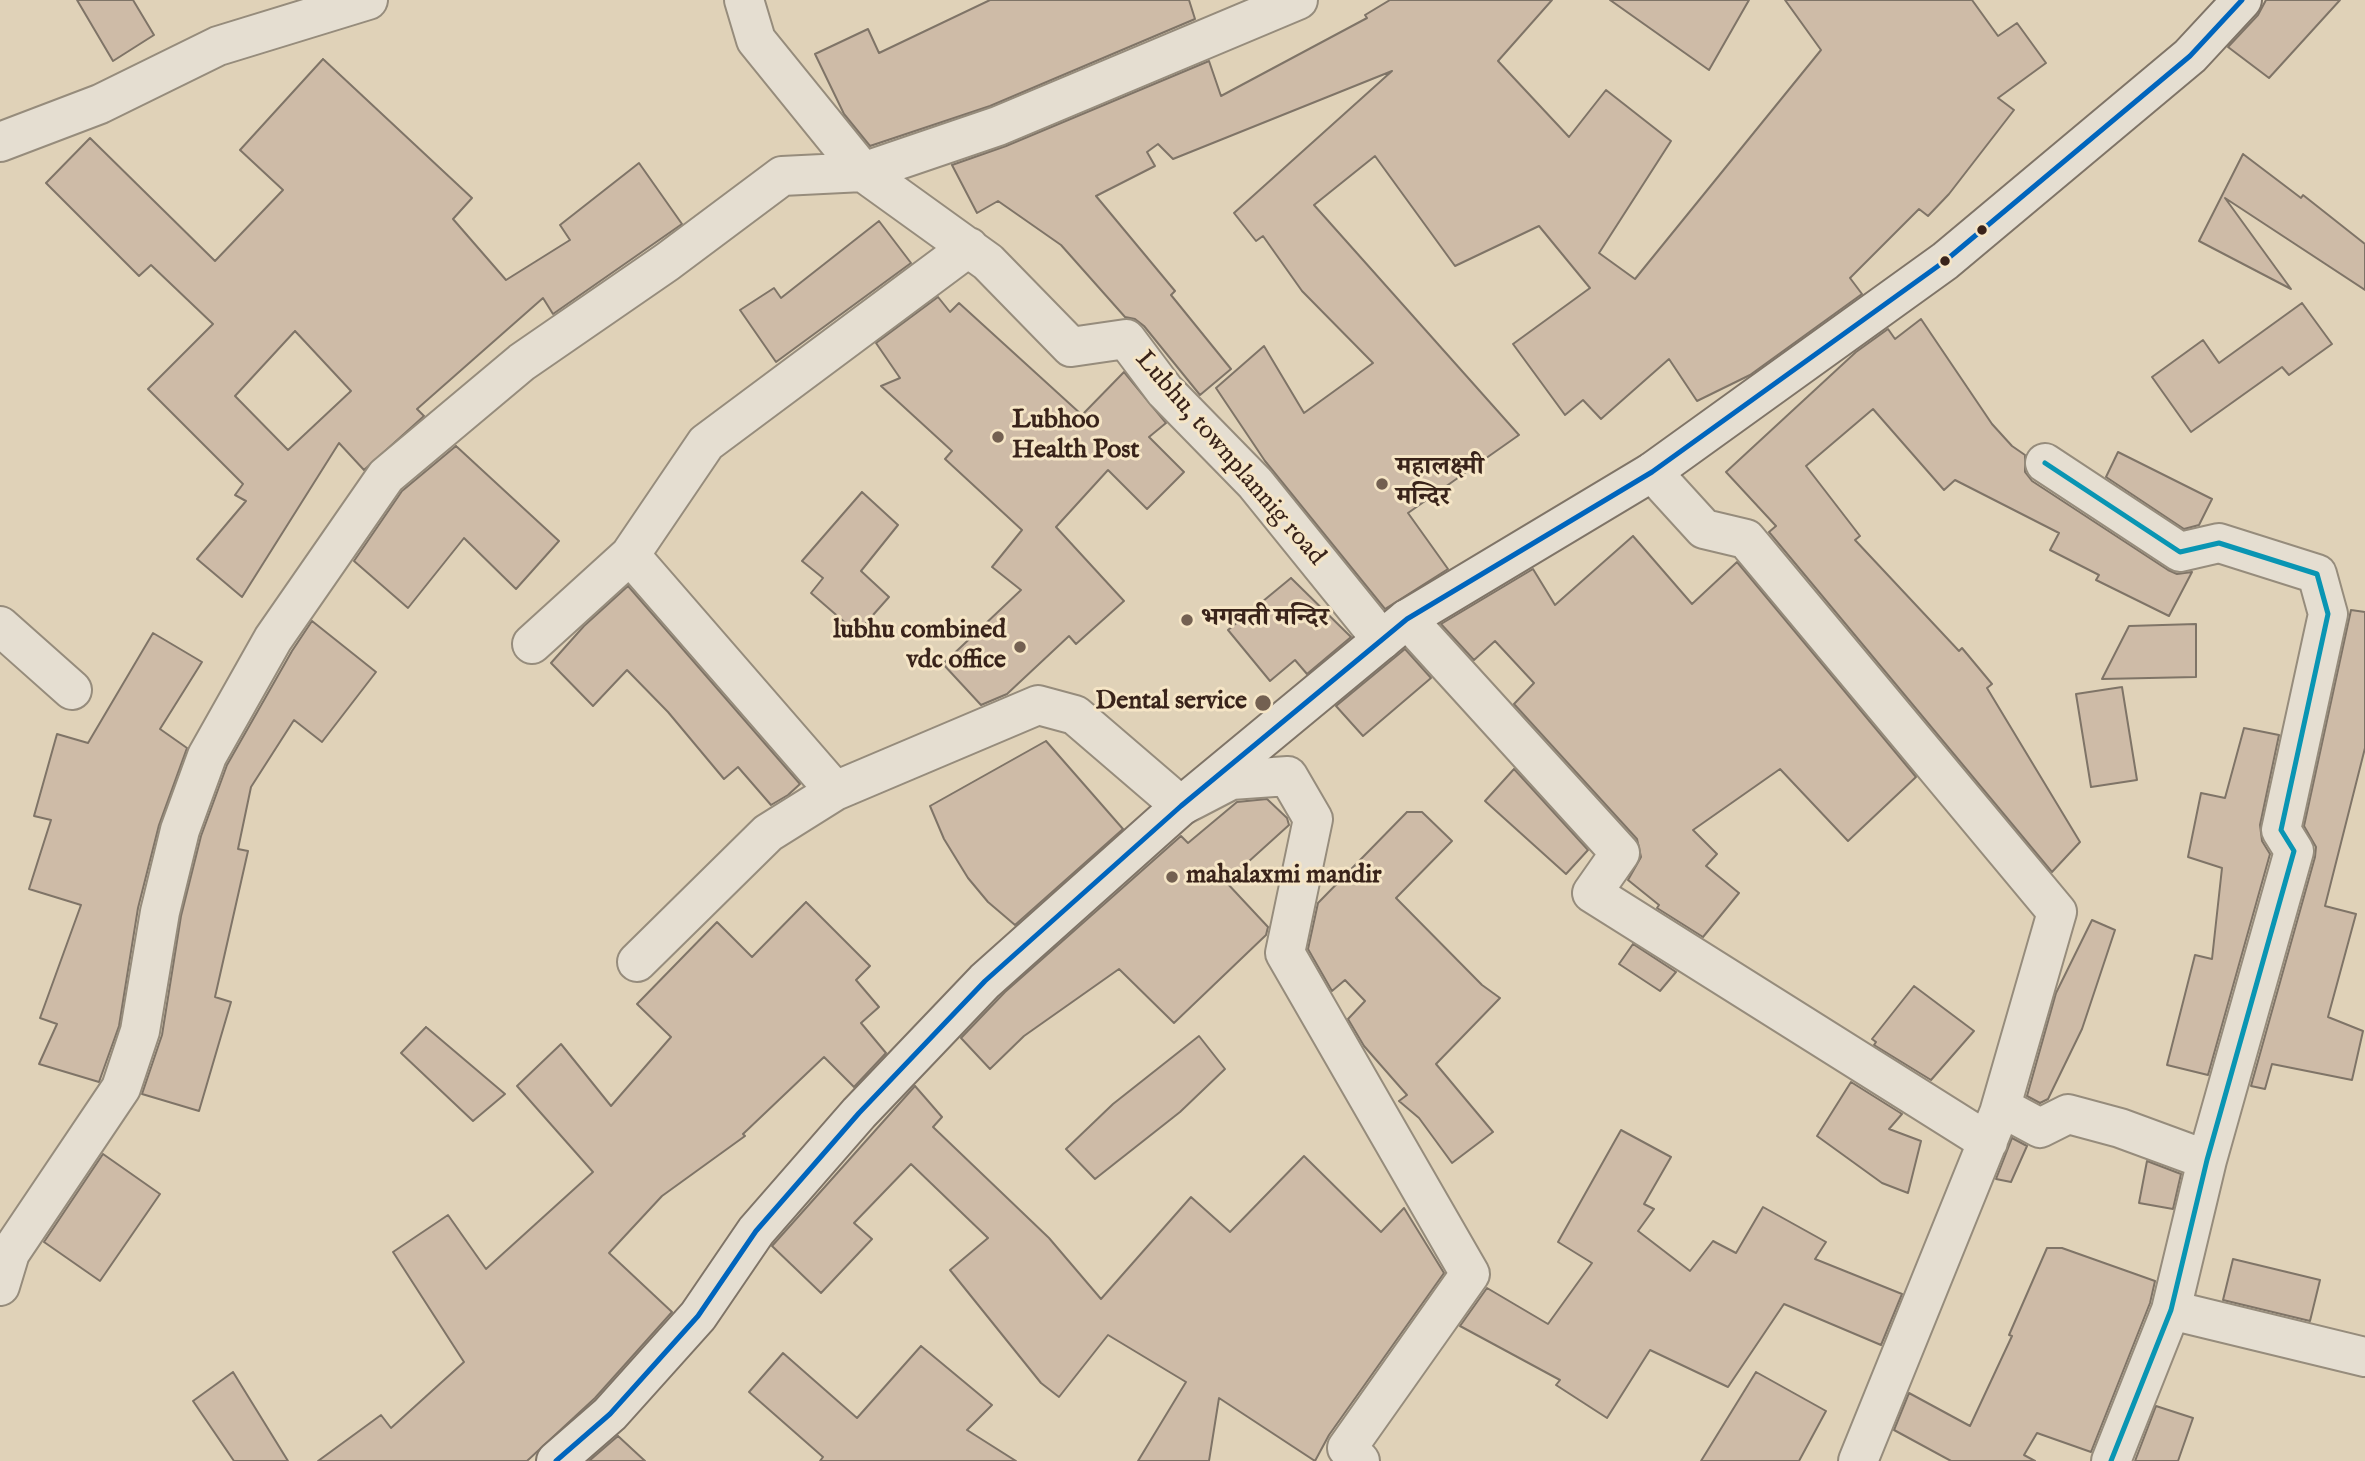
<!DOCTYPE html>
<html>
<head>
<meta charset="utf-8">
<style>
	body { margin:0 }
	canvas { display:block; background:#e0d2b8 }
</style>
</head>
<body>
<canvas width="2365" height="1461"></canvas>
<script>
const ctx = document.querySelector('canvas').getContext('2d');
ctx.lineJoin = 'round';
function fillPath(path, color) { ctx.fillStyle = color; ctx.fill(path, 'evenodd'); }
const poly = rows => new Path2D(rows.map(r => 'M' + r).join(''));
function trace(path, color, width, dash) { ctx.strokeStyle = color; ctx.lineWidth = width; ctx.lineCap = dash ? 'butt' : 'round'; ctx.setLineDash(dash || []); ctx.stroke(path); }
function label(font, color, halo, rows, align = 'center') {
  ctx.font = font + ' "IM FELL English","Noto Serif Devanagari",serif'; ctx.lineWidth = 6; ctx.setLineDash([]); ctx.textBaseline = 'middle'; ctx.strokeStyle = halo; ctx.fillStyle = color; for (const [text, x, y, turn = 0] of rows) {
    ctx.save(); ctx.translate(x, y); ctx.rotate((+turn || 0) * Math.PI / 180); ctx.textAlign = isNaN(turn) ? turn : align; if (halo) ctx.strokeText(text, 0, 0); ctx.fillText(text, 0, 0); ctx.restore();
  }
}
const building = poly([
	[77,0,133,0,154,35,113,61,77,0],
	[990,0,1189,0,1195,19,990,106,870,146,844,114,815,54,868,29,879,53,990,0],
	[1390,0,1552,0,1498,61,1569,137,1606,90,1671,141,1599,253,1635,279,1821,50,1785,0,1972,0,1998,36,2017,23,2046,63,1998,98,2014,110,1949,194,1928,216,1919,209,1850,278,1862,294,1750,375,1697,401,1669,359,1601,419,1583,400,1565,415,1513,344,1590,288,1539,226,1455,266,1375,156,1314,205,1519,435,1408,513,1448,569,1385,609,1265,461,1216,388,1264,346,1304,413,1373,363,1302,291,1263,236,1256,241,1234,213,1392,71,1173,159,1158,144,1147,152,1155,166,1096,196,1175,291,1171,295,1231,369,1200,395,1144,326,1135,319,1125,317,1061,245,998,201,977,213,952,165,1006,146,1209,61,1221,96,1367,18,1365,15,1390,0],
	[1610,0,1749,0,1709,70,1610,0],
	[2266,0,2340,0,2269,78,2228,47,2258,15,2266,0],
	[323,59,472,198,453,219,506,280,570,240,560,225,639,163,682,224,553,314,543,298,417,409,424,416,364,470,339,443,242,597,197,559,246,501,235,495,243,484,148,389,213,324,151,265,139,276,46,183,90,138,215,261,283,190,240,150,323,59],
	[295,331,351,391,288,450,235,396,295,331],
	[2243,154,2301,198,2303,195,2365,244,2365,290,2225,198,2291,289,2199,241,2243,154],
	[879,221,911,263,776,362,740,310,774,288,781,298,879,221],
	[938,297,950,312,959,303,1082,415,1124,372,1166,423,1149,437,1184,472,1147,509,1108,470,1056,527,1124,601,1076,644,1069,636,1007,694,981,705,943,664,1021,590,992,567,1022,530,945,459,952,451,881,386,900,378,876,343,938,297],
	[2302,303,2332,344,2289,375,2282,367,2191,432,2152,377,2203,340,2219,363,2302,303],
	[1921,319,1992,424,2012,446,2025,455,2025,472,2032,481,2168,570,2177,574,2192,572,2169,616,2096,580,2099,575,2050,550,2059,533,1955,480,1944,490,1873,409,1806,466,1860,536,1855,540,1959,651,1962,648,1992,684,1987,688,2080,842,2052,872,1769,532,1776,526,1726,472,1856,352,1888,329,1895,339,1921,319],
	[456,446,559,541,516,589,464,538,408,608,354,561,402,491,456,446],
	[2118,452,2212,499,2199,525,2184,529,2106,477,2118,452],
	[862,492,898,525,861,571,889,597,857,633,811,593,823,578,802,561,862,492],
	[1633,536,1692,604,1737,562,1916,777,1848,841,1780,769,1693,830,1717,854,1706,866,1739,893,1703,937,1657,908,1659,905,1628,880,1641,857,1637,839,1514,704,1534,683,1495,641,1474,660,1441,624,1533,569,1555,605,1633,536],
	[1291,578,1351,637,1307,674,1295,660,1270,681,1228,630,1291,578],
	[628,586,800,784,788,795,771,805,738,767,724,779,668,712,627,670,593,706,551,663,584,626,628,586],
	[2351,610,2365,612,2365,748,2325,906,2356,914,2328,1017,2363,1031,2352,1080,2272,1064,2265,1089,2251,1086,2315,857,2316,847,2304,826,2351,610],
	[312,621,376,672,322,742,294,720,251,787,238,849,248,851,215,997,231,1002,199,1111,142,1094,162,1035,181,916,201,836,227,765,292,651,312,621],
	[2196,624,2196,677,2102,679,2129,626,2196,624],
	[153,633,202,662,160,729,187,748,159,825,138,908,119,1026,99,1082,39,1064,57,1024,40,1018,81,905,29,889,51,820,34,816,57,734,88,743,153,633],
	[1405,649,1431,678,1363,736,1336,706,1405,649],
	[2122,687,2137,780,2091,787,2076,694,2122,687],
	[2244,728,2279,735,2260,825,2262,841,2270,854,2208,1075,2167,1065,2195,955,2212,959,2222,868,2188,857,2201,793,2225,798,2244,728],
	[1046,741,1123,829,1015,925,988,902,968,878,944,839,930,806,1046,741],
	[1514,769,1588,850,1566,874,1485,801,1514,769],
	[1267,799,1287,818,1289,825,1226,882,1268,927,1266,935,1174,1023,1119,969,1024,1036,990,1069,961,1038,1005,992,1181,836,1188,843,1237,802,1267,799],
	[1407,812,1422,812,1452,841,1396,898,1482,985,1500,998,1436,1064,1493,1132,1452,1163,1419,1118,1399,1101,1407,1095,1364,1046,1348,1019,1365,1001,1345,980,1332,991,1308,949,1318,903,1407,812],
	[806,902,870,966,856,980,879,1007,861,1023,886,1053,854,1087,824,1057,743,1134,745,1136,662,1196,609,1253,672,1312,595,1398,527,1461,318,1461,381,1415,391,1428,464,1362,393,1252,448,1215,486,1269,593,1172,517,1086,561,1044,611,1106,671,1037,637,1004,717,922,752,957,806,902],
	[2092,920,2115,930,2082,1029,2048,1099,2040,1103,2027,1096,2056,993,2092,920],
	[1633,944,1676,972,1660,991,1619,964,1633,944],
	[1914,986,1974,1031,1931,1080,1874,1045,1876,1042,1872,1039,1914,986],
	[426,1027,505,1094,473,1121,401,1053,426,1027],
	[1199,1036,1225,1069,1180,1112,1095,1179,1066,1149,1113,1104,1199,1036],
	[1851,1082,1902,1114,1889,1129,1921,1141,1908,1193,1882,1183,1817,1136,1851,1082],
	[915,1086,942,1117,933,1127,1049,1238,1101,1299,1191,1197,1230,1232,1304,1156,1381,1232,1404,1208,1444,1273,1329,1435,1315,1461,1219,1398,1209,1461,1138,1461,1186,1382,1108,1335,1059,1397,1041,1383,950,1270,988,1238,911,1164,854,1223,872,1239,821,1293,772,1246,915,1086],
	[1621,1130,1671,1157,1644,1204,1654,1209,1638,1231,1690,1271,1713,1241,1736,1253,1763,1207,1826,1242,1815,1259,1902,1294,1881,1345,1784,1304,1728,1387,1650,1350,1607,1418,1556,1385,1560,1380,1460,1326,1487,1288,1548,1324,1592,1263,1558,1242,1621,1130],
	[2012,1138,2027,1146,2011,1182,1996,1179,2012,1138],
	[103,1154,160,1194,100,1281,44,1242,103,1154],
	[2147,1161,2181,1174,2173,1209,2139,1203,2147,1161],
	[2047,1248,2062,1248,2155,1281,2150,1303,2091,1452,2037,1433,2024,1455,2035,1461,1951,1461,1894,1430,1909,1393,1970,1426,2012,1336,2009,1335,2047,1248],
	[2233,1259,2320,1280,2310,1321,2223,1300,2233,1259],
	[921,1346,992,1405,967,1430,1016,1461,820,1461,823,1457,749,1392,783,1353,857,1418,921,1346],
	[233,1372,288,1461,234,1461,193,1401,233,1372],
	[1756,1372,1826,1411,1799,1461,1701,1461,1756,1372],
	[2156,1406,2193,1418,2178,1461,2135,1461,2156,1406],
	[618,1436,645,1461,589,1461,618,1436]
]);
fillPath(building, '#cebba7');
trace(building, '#7f7467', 2);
const street = poly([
	[744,0,756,40,863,172,988,262,1071,347,1126,339,1165,391,1255,483,1382,640],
	[0,142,100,104,218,46,368,0],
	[2045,463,2180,552,2219,543,2317,574,2328,614,2281,830,2294,851,2207,1160,2171,1310,2111,1461],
	[1652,472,1704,529,1746,539,2057,912,1999,1113,1858,1461],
	[630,555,835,791],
	[1407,619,1620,853,1592,893,1988,1142],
	[0,626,72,690],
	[532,644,630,555,706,443,969,247],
	[637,962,768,833,835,791,1038,705,1075,715,1181,806,1231,780,1288,776,1313,819,1285,953,1470,1274,1347,1448,1360,1461],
	[1999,1113,2014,1114,2040,1128,2068,1114,2120,1128,2207,1160],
	[0,1286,10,1253,121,1088,140,1031,160,912,180,830,207,756,273,639,386,476,522,362,667,262,782,176,863,172,998,126,1298,0],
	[2171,1310,2365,1357]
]);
const secondary = poly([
	[556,1461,610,1414,698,1316,756,1231,859,1113,985,981,1181,806,1407,619,1652,472,1945,261,2190,56,2242,0]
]);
trace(street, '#968c7c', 42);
trace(secondary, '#7f7467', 42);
trace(street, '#e5ded1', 38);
trace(secondary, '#e5ded1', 38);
trace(poly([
	[556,1461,610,1414,698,1316,756,1231,859,1113,985,981,1181,806,1407,619,1652,472,1945,261,2190,56,2242,0]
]), '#0065bd', 5);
trace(poly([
	[2045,463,2180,552,2219,543,2317,574,2328,614,2281,830,2294,851,2207,1160,2171,1310,2111,1461]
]), '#0995b3', 5);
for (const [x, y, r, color] of [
	[1982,230,6,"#39231a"],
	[1945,261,6,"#39231a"],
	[998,437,7,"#736051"],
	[1382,484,7,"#736051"],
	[1187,620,7,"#736051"],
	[1020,647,7,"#736051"],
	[1263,703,9,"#736051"],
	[1172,877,7,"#736051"]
]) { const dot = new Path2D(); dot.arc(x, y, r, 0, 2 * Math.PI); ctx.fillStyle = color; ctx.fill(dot); trace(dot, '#f5e5c6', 2.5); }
label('bold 26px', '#39231a', '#f5e5c6', [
	["Lubhoo",1012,422],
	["Health Post",1012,452],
	["महालक्ष्मी",1396,469],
	["मन्दिर",1396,499],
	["भगवती मन्दिर",1201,620],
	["lubhu combined",1006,632,"right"],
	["vdc office",1006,662,"right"],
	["Dental service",1247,703,"right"],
	["mahalaxmi mandir",1186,877]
], 'left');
label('26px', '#39231a', '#f5e5c6', [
	["Lubhu, townplannig road",1229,459,49]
]);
</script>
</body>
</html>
